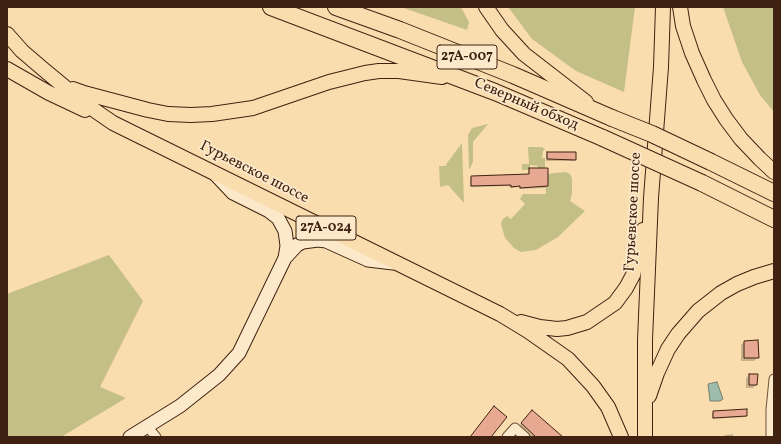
<!DOCTYPE html>
<html>
<head>
<meta charset="utf-8">
<style>
	body { margin:0 }
	#map { position:relative; width:781px; height:444px; overflow:hidden; background:#faddae; font-family:Vollkorn,serif }
	canvas { display:block }
	.frame { position:absolute; inset:0; border:8px solid #3f2211; pointer-events:none }
</style>
</head>
<body>
<div id="map">
<canvas width="781" height="444"></canvas>
<div class="frame"></div>
</div>
<script>
const ctx = document.querySelector('canvas').getContext('2d');
ctx.lineJoin = 'round';
function fillPath(path, color) { ctx.fillStyle = color; ctx.fill(path, 'evenodd'); }
const poly = rows => new Path2D(rows.map(r => 'M' + r).join(''));
function trace(path, color, width, dash) { ctx.strokeStyle = color; ctx.lineWidth = width; ctx.lineCap = dash ? 'butt' : 'round'; ctx.setLineDash(dash || []); ctx.stroke(path); }
function label(font, color, halo, rows, align = 'center') {
  ctx.font = font + ' Vollkorn,serif'; ctx.lineWidth = 3.5; ctx.setLineDash([]); ctx.textBaseline = 'middle'; ctx.strokeStyle = halo; ctx.fillStyle = color; for (const [text, x, y, turn = 0] of rows) {
    ctx.save(); ctx.translate(x, y); ctx.rotate((+turn || 0) * Math.PI / 180); ctx.textAlign = isNaN(turn) ? turn : align; if (halo) ctx.strokeText(text, 0, 0); ctx.fillText(text, 0, 0); ctx.restore();
  }
}
fillPath(poly([
	[401,7,461,7,469,22,467,30],
	[508,7,635,7,624,92,576,71,532,39],
	[723,7,774,7,774,112,760,95,742,62],
	[488,124,473,142,473,162,469,170,468,135,472,128],
	[462,143,464,203,448,185,440,187,439,166,446,166,447,163],
	[528,147,542,147,545,149,543,151,542,158,545,158,545,169,538,169,538,166,530,165,530,170,522,170,522,164,529,164],
	[566,172,570,174,572,178,572,194,570,201,585,211,558,237,536,250,521,252,514,248,505,238,501,224,502,220,507,216,511,219,525,204,520,199,523,194,546,194,545,174],
	[109,255,143,301,100,387,126,398,61,437,7,437,7,294]
]), '#c3bf86');
const water = poly([
	[717,382,723,399,720,401,710,401,708,384,717,382]
]);
fillPath(water, '#9ebcac');
trace(water, '#787e6e', 1);
fillPath(poly([
	[547,153,575,159,574,161,546,161,546,154],
	[529,170,547,186,545,188,519,189,519,187,510,188,509,186,470,187,470,179,472,177,528,175,528,171],
	[744,342,758,357,754,361,741,361,741,345],
	[749,375,756,385,753,388,746,388,746,378],
	[713,412,746,416,745,417,712,419,712,413],
	[527,417,561,437,525,437,516,429],
	[733,434,733,437,723,437,725,435]
]), '#0003');
const building = poly([
	[547,152,576,152,576,160,547,159,547,152],
	[529,168,548,168,548,186,520,188,520,186,511,187,511,185,471,186,471,176,529,174,529,168],
	[758,340,759,358,744,358,744,341,758,340],
	[749,374,758,374,757,385,749,385,749,374],
	[494,406,507,417,491,437,470,437,494,406],
	[747,409,747,416,713,418,713,411,747,409],
	[532,410,563,437,536,437,521,423,532,410]
]);
fillPath(building, '#e8a992');
trace(building, '#3f2211', 1);
const street = poly([
	[147,426,156,437],
	[507,437,515,428,525,437],
	[771,437,771,410,774,379]
]);
const secondary = poly([
	[285,258,297,245,303,242,318,240,326,241,368,260,393,263],
	[130,437,180,406,219,375,239,353,285,258,287,246,286,238,285,231,278,218,269,211,233,193,216,175]
]);
const primary = poly([
	[486,7,502,30,524,54,586,102],
	[680,7,683,26,692,53,704,80,714,100,726,119,741,139,760,159,774,172],
	[7,34,22,51,43,69,84,103,113,123,500,314,528,331,568,359,593,386,608,407,621,437],
	[7,69,49,93,85,110],
	[73,89,84,93,148,110,168,114,191,115,212,114,253,108,329,82,365,73,379,71,399,71,442,77],
	[521,322,540,327,557,329,567,328,587,322,615,303,626,288,633,275,643,230],
	[649,396,657,373,668,349,678,334,698,311,721,293,737,284,754,277,774,271],
	[645,437,645,340,651,198,661,67,663,7]
]);
const highway = poly([
	[271,7,495,92,603,138],
	[336,7,400,30,513,75,612,118],
	[711,162,774,193],
	[702,183,774,219]
]);
trace(street, '#6e5138', 11);
trace(secondary, '#3f2211', 15);
trace(primary, '#3f2211', 16);
trace(highway, '#3f2211', 18);
trace(street, '#fce9ca', 9);
trace(secondary, '#fce9ca', 13);
trace(primary, '#faddae', 14);
trace(highway, '#faddae', 16);
const highwayBridge = poly([
	[612,118,652,134,711,162],
	[603,138,702,183]
]);
trace(highwayBridge, '#3f2211', 18, []);
trace(highwayBridge, '#faddae', 16);
for (const [x, y, w] of [
	[467,57,60],
	[326,228,60]
]) { const box = new Path2D(); box.roundRect(x - w / 2, y - 12, w, 24, 3); ctx.fillStyle = '#fce9ca'; ctx.fill(box); trace(box, '#3f2211', 1); }
label('bold 14px', '#3f2211', null, [
	["27А-007",467,57],
	["27А-024",326,228]
]);
label('15px', '#3f2211', '#fce9ca', [
	["Северный обход",526,105,23],
	["Гурьевское шоссе",254,173,27],
	["Гурьевское шоссе",634,212,-87]
]);
</script>
</body>
</html>
